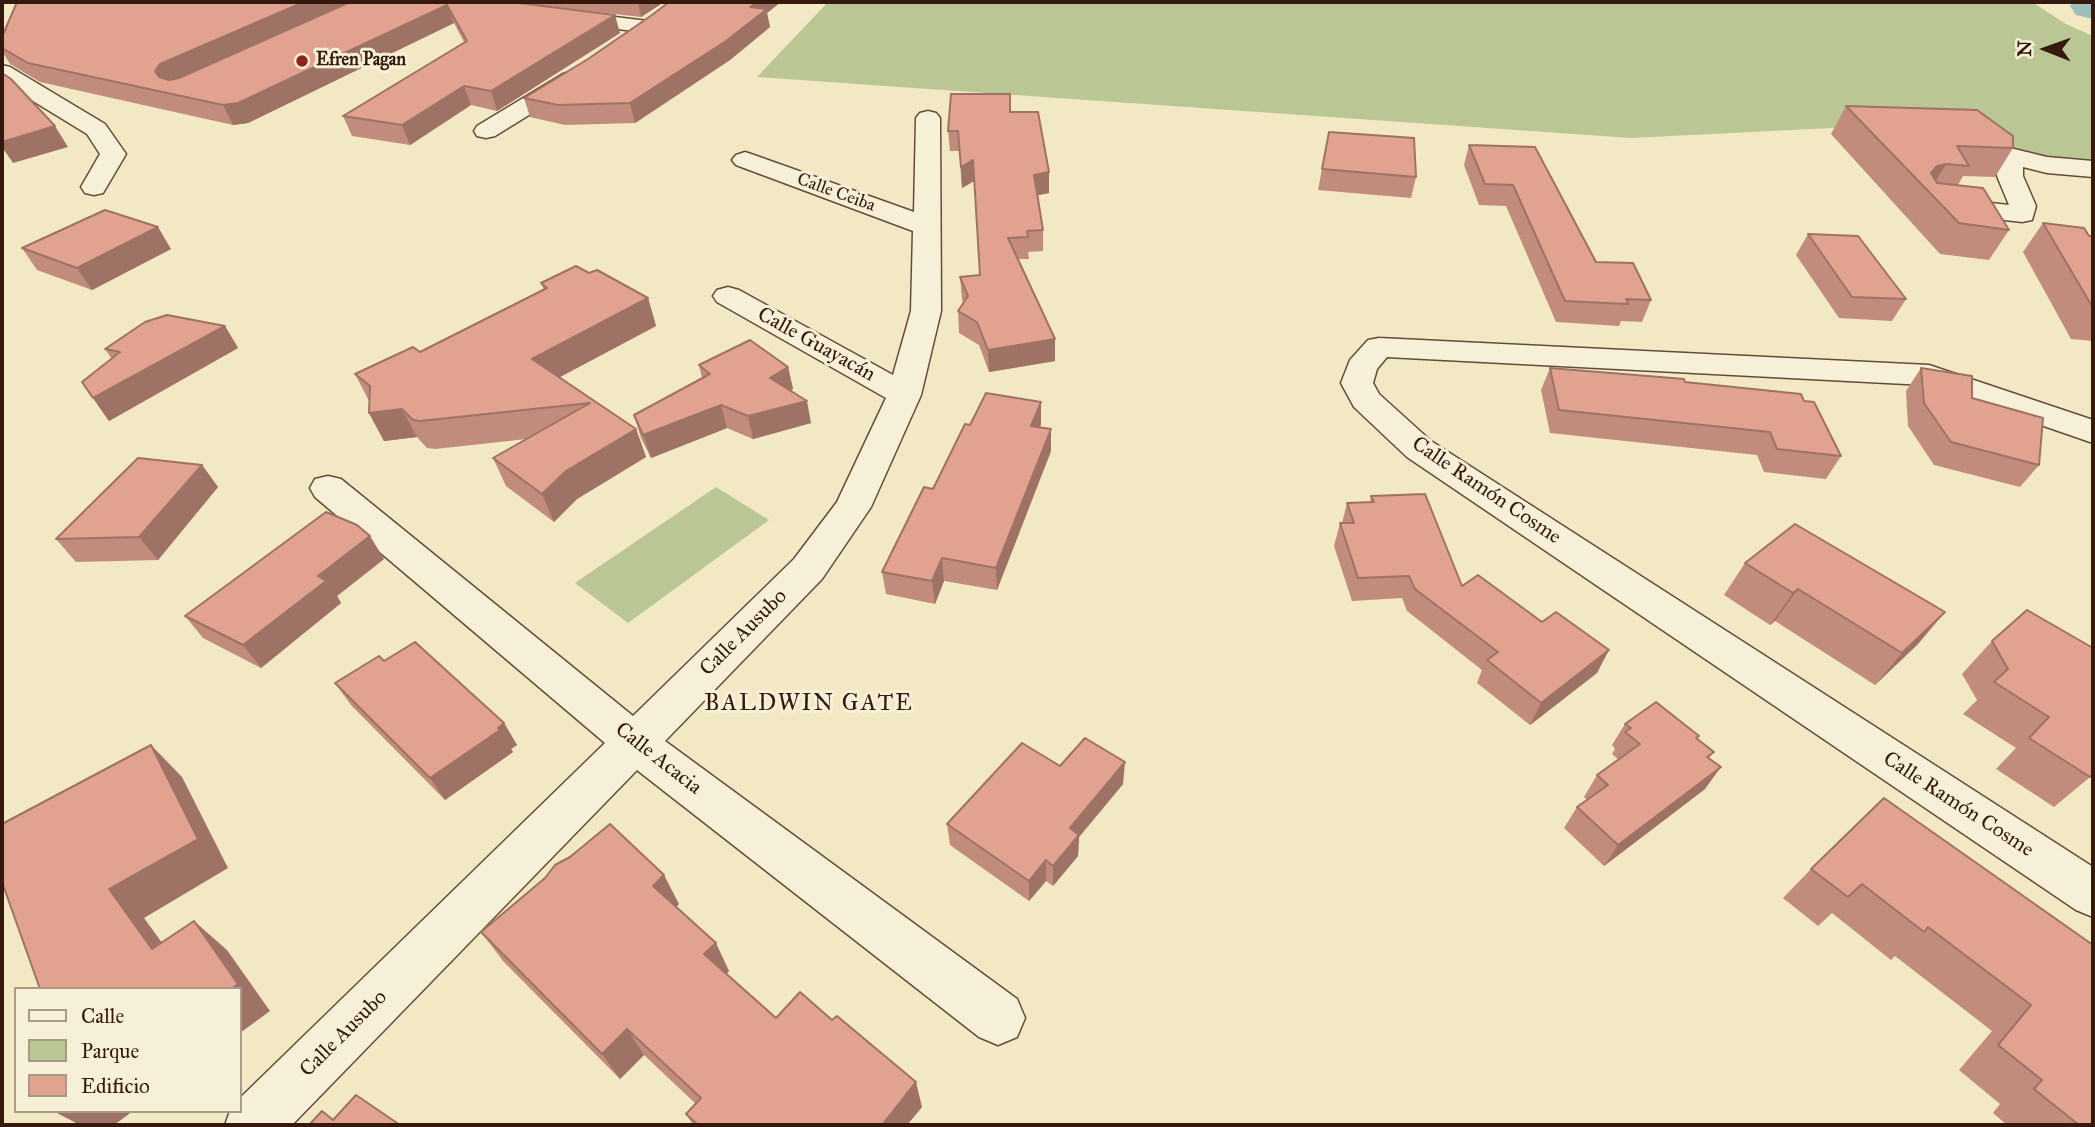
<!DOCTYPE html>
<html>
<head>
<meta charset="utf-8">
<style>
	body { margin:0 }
	#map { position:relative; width:2095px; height:1127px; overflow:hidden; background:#f2e8c3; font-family:"IM FELL Great Primer",serif }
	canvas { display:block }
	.frame { position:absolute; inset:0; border:4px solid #35180e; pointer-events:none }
	.legend { position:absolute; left:14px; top:987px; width:228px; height:126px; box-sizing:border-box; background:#f7f0d8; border:2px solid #a99a87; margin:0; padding:9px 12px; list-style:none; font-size:21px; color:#35180e }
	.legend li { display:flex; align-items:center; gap:14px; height:35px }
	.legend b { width:35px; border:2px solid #a99a87 }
	.north { position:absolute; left:2011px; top:14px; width:70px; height:70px; -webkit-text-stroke:5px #f7f0d8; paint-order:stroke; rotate:271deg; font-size:19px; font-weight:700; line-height:28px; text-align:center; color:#35180e }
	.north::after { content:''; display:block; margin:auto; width:24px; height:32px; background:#35180e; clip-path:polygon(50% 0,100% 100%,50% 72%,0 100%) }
</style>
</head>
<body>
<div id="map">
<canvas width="2095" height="1127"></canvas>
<div class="frame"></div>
<ul class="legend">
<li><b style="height:9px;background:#f7f0d8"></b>Calle</li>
<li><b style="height:19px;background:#bac694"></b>Parque</li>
<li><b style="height:19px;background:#e1a390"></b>Edificio</li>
</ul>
<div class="north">N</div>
</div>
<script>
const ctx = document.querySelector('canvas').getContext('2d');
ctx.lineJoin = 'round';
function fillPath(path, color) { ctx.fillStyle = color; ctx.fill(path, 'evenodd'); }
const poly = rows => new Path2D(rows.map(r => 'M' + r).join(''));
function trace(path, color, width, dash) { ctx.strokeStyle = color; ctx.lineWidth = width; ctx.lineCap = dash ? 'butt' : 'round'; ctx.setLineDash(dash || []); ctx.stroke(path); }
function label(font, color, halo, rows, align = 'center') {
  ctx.font = font + ' "IM FELL Great Primer",serif'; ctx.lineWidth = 6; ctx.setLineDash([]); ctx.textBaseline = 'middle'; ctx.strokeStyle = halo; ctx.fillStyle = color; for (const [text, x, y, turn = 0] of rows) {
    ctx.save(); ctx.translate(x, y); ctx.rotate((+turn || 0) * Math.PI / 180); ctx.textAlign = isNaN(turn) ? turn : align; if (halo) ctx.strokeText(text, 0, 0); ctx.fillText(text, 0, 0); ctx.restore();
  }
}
fillPath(poly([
	[828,2,2032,2,2066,24,2093,36,2093,165,2047,157,2005,145,1975,131,1831,128,1631,138,757,77],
	[716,487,769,520,628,623,575,583]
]), '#bac694');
fillPath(poly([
	[2073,2,2093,2,2093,19,2076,15,2070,6,2073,2]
]), '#9cbfba');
const street = poly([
	[565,11,648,21,655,23,659,27,655,31,648,33,558,21,555,17,558,13,565,11],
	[2,65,10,67,105,124,126,154,103,193,94,195,85,193,81,187,100,154,87,134,2,82,2,65],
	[571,72,579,74,582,79,579,84,495,136,486,138,477,136,474,131,477,126,563,74,571,72],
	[928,111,936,113,940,118,941,311,921,395,871,507,822,579,665,741,1017,999,1025,1018,1017,1037,998,1045,979,1037,637,770,292,1125,225,1125,230,1111,240,1111,240,1098,605,743,315,497,310,488,315,479,328,476,341,479,633,716,794,559,837,502,886,398,717,302,713,296,717,290,728,287,739,290,893,375,911,311,913,231,736,165,732,160,736,155,745,152,754,155,914,212,916,118,920,113,928,111],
	[2010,148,2047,157,2093,161,2093,177,2047,173,2023,167,2023,176,2036,206,2032,220,2022,222,1936,212,1932,206,1936,200,1945,198,2009,205,1997,176,1997,156,2001,151,2010,148],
	[1379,338,1929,365,2093,420,2093,443,1925,385,1387,357,1377,369,1373,383,1379,394,1431,441,2093,867,2093,917,2076,910,1407,457,1354,407,1341,383,1350,360,1368,340,1379,338]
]);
trace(street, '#644c3b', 3);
fillPath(street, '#f7f0d8');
fillPath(poly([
	[511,2,620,33,497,111,471,105,410,145,352,136,343,116,464,42,454,23,248,123,233,125,40,82,10,64,2,51,2,37],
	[513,2,664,2,641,17],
	[669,2,781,2,767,13,770,27,730,60,635,123,565,125,530,117,524,98,588,59,652,15],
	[1846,106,2013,148,1995,177,1963,176,1958,185,2009,230,1989,260,1940,254,1831,134],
	[1010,112,1049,193,1037,195,1043,230,1043,251,1028,252,1029,259,1018,259,1055,361,989,372,979,345,959,333,958,311,963,303,962,299,960,277,980,275,974,181,962,188,959,151,950,151,948,131],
	[1329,132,1416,177,1411,198,1318,190],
	[1469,145,1596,262,1651,300,1642,322,1621,321,1619,326,1556,322,1506,206,1479,205,1464,165],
	[2043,223,2093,236,2093,341,2071,339,2023,252],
	[1808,234,1906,299,1892,321,1839,318,1796,255],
	[22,248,171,249,92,290,37,270],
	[589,273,648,298,656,326,560,377,636,429,646,457,577,499,554,522,506,486,493,458,527,439,435,449,427,448,417,437,384,441,369,413,369,401,355,374,420,352,544,290,541,283],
	[225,326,238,348,109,421,93,398,112,359,105,349],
	[699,365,788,367,793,389,790,390,811,423,753,439,727,428,651,458,641,438,634,415,702,378],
	[1550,368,1804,401,1841,456,1826,479,1764,472,1757,455,1550,433,1541,390],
	[1921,368,1972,398,2039,465,2020,487,1934,465,1908,426,1906,391],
	[1041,402,1041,424,1040,427,1051,429,1051,451,997,590,944,581,935,604,886,594,882,572,970,425],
	[202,465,218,487,158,560,76,562,56,539],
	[1371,496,1462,586,1597,673,1530,725,1477,683,1482,670,1407,611,1402,598,1352,601,1334,546,1340,523,1342,523,1347,503,1370,502],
	[384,559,337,596,341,603,261,668,203,638,185,616],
	[1745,563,1918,644,1875,685,1775,621,1770,625,1724,595],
	[2027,610,2090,777,2054,807,1996,769,2016,748,1963,714,1977,700,1962,674,1992,641],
	[384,661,504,723,517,745,511,749,513,752,445,800,351,705,335,683],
	[1625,724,1697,739,1714,752,1709,758,1705,789,1604,866,1564,828,1577,807,1587,800,1584,797,1597,775,1619,760,1612,754,1615,749,1612,745],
	[1060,766,1123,784,1079,837,1078,856,1053,886,1046,881,1029,901,950,845,947,824],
	[570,857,679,904,676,907,729,971,726,974,776,1018,922,1107,907,1125,693,1125,686,1114,696,1104,644,1055,620,1079,503,961,481,932],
	[1811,869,2093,945,2093,1125,2007,1125,1993,1113,2000,1104,1959,1070,1992,1031,1895,956,1891,960,1832,913,1818,926,1783,898]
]), '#c28c7c');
fillPath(poly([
	[304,2,352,2,165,90,155,71,160,64],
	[638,2,664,2,641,17],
	[756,2,781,2,767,13,770,27,730,60,635,123,630,103],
	[447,5,454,23,248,123,233,125,223,105],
	[615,15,620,33,497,111,491,91],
	[464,86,471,105,410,145,402,125],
	[55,126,68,147,13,163,2,147,2,142],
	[973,160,974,181,962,188,961,167],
	[1946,164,1929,192,1931,173,1937,166],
	[1049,172,1049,193,1034,196,1034,175],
	[158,227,171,249,92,290,77,268],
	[648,298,656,326,543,386,532,359],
	[225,326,238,348,109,421,93,398],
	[1055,339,1055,361,989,372,988,350],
	[788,367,793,389,775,400,770,378],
	[807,401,811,423,753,439,748,416],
	[1041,402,1041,424,1031,448,1031,426],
	[721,405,727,428,651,458,643,435],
	[402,409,417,437,384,441,369,413],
	[636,429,646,457,577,499,554,522,542,494,566,471],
	[1051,429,1051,451,997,590,996,568],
	[202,465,218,487,158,560,139,537],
	[370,536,384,559,337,596,341,603,261,668,243,645,318,576],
	[942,558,944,581,935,604,932,581],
	[1798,589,1775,621,1770,625,1793,593],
	[1945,612,1918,644,1875,685,1902,653],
	[1609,650,1597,673,1530,725,1541,703],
	[504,723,517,745,511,749,513,752,445,800,430,778],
	[151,745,182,777,228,868,144,918,187,977,152,949,109,889],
	[1125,762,1123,784,1079,837,1078,856,1053,886,1053,866,1070,828],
	[1721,767,1705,789,1604,866,1618,845],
	[1046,860,1046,881,1029,901,1029,881],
	[664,875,679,904,668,915,653,886],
	[194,921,227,950,270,1011,240,1033,240,989,231,989],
	[716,943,729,971,718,982,704,954],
	[627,1029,644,1055,620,1079,602,1054],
	[916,1082,922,1107,907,1125,882,1125],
	[59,1111,133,1111,114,1125,80,1125,57,1113]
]), '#9e7265');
const building = poly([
	[17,2,304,2,160,64,155,71,159,77,169,80,179,78,350,2,511,2,615,15,491,91,464,86,402,125,343,116,467,41,447,5,238,103,223,105,28,63,2,48,2,37,17,2],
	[669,2,756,2,750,7,767,9,726,41,630,103,558,105,524,98,588,59,652,15,669,2],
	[2,73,11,79,55,126,2,142,2,73],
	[951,94,1010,94,1010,112,1038,112,1049,172,1034,175,1043,230,1027,231,1028,237,1008,238,1055,339,988,350,977,322,958,311,968,296,960,277,980,275,973,160,961,167,958,131,948,131,951,94],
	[1846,106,1977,110,2013,136,2013,148,1957,146,1969,166,1946,164,1937,166,1931,173,1937,183,1983,188,2009,230,1959,223,1846,106],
	[1329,132,1414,138,1416,177,1322,169,1329,132],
	[1469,145,1535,147,1596,262,1633,263,1651,300,1626,299,1628,304,1565,301,1513,185,1485,184,1469,145],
	[105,210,158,227,77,268,22,248,105,210],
	[2043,223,2084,228,2089,236,2093,236,2093,308,2043,223],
	[1808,234,1858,236,1906,299,1852,297,1808,234],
	[576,266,589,273,597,270,648,298,532,359,636,429,566,471,542,494,493,458,590,403,420,421,413,420,402,409,369,413,370,386,355,374,413,347,420,352,547,288,541,283,576,266],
	[167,315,225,326,93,398,82,382,120,352,105,349,145,322,167,315],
	[750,340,788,367,770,378,807,401,748,416,721,405,643,435,634,415,710,374,699,365,750,340],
	[1550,368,1684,379,1685,382,1801,394,1804,401,1814,402,1841,456,1777,449,1770,432,1559,410,1550,368],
	[1921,368,1972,376,1972,398,2043,418,2039,465,1951,442,1924,403,1921,368],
	[986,393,1041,402,1031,426,1051,429,996,568,942,558,932,581,882,572,924,487,933,489,965,424,970,425,986,393],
	[138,458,202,465,139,537,56,539,138,458],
	[1425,494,1462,586,1478,575,1542,622,1556,612,1609,650,1541,703,1487,660,1498,652,1415,589,1409,576,1358,578,1340,523,1354,523,1347,503,1374,502,1371,496,1425,494],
	[326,512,357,525,370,536,318,576,326,581,243,645,185,616,326,512],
	[1795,524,1945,612,1902,653,1798,589,1793,593,1745,563,1795,524],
	[2027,610,2093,648,2093,773,2090,777,2029,738,2049,717,1994,682,2008,669,1992,641,2027,610],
	[415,642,504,723,498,728,500,730,430,778,335,683,379,656,384,661,415,642],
	[1656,702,1699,736,1696,738,1714,752,1707,757,1721,767,1618,845,1577,807,1608,785,1597,775,1640,744,1625,732,1631,728,1625,724,1656,702],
	[1085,738,1125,762,1070,828,1079,835,1053,866,1046,860,1029,881,947,824,1022,743,1060,766,1085,738],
	[151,745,198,839,109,889,152,949,194,921,238,984,231,989,40,989,2,882,2,824,151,745],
	[1884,798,2093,945,2093,1125,2079,1125,2034,1089,2042,1080,1998,1045,2031,1005,1928,927,1924,932,1862,884,1848,897,1811,869,1884,798],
	[610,824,664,875,653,886,716,943,704,954,776,1018,800,992,832,1020,837,1016,916,1082,882,1125,698,1125,686,1114,701,1098,627,1029,602,1054,481,932,545,878,555,865,570,857,610,824],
	[356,1095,400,1125,309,1125,322,1111,333,1120,356,1095]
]);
fillPath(building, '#e1a390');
trace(building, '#9e7265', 2);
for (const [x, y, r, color] of [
	[302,61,7,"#8f2418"]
]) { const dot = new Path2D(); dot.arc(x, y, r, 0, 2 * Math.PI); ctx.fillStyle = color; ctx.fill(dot); trace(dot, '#f7f0d8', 2.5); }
label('bold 18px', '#35180e', '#f7f0d8', [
	["Efren Pagan",316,61]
], 'left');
label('18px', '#35180e', '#f7f0d8', [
	["Calle Ceiba",836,193,20]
]);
label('21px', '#35180e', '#f7f0d8', [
	["Calle Guayacán",816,345,29],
	["Calle Ramón Cosme",1486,491,34],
	["Calle Ausubo",744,633,-45],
	["Calle Acacia",658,759,38],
	["Calle Ramón Cosme",1958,805,33],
	["Calle Ausubo",344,1034,-45]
]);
ctx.letterSpacing = '2px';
label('23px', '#35180e', '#f7f0d8', [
	["BALDWIN GATE",809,704]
]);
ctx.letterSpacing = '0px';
</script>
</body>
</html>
